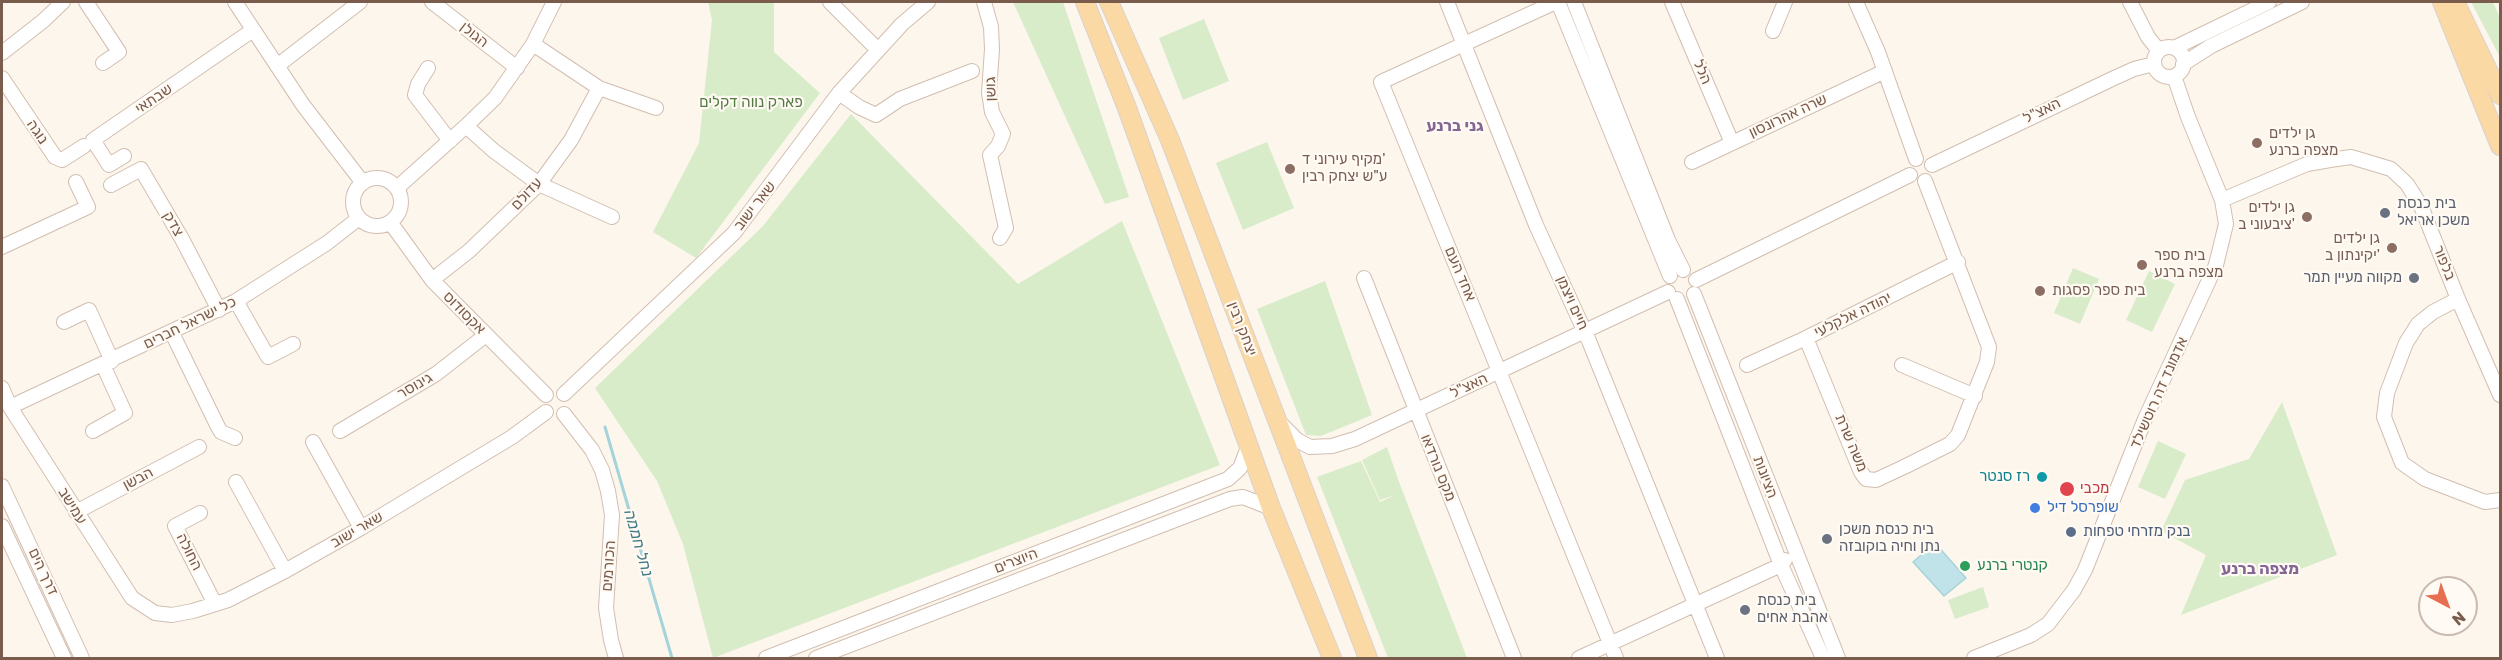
<!DOCTYPE html>
<html>
<head>
<meta charset="utf-8">
<style>
	body { margin:0 }
	#map { position:relative; width:2502px; height:660px; overflow:hidden; background:#fdf6ec; font-family:Rubik,sans-serif }
	canvas { display:block }
	.frame { position:absolute; inset:0; border:3px solid #7a5c4d; pointer-events:none }
	.north { position:absolute; left:2418px; top:576px; width:60px; height:60px; box-sizing:border-box; background:#fffaf3; border:2px solid #cabbb1; border-radius:50%; rotate:139deg; font-size:16px; font-weight:700; line-height:24px; text-align:center; color:#7a5c4d }
	.north::after { content:''; display:block; margin:auto; width:21px; height:27px; background:#e76f51; clip-path:polygon(50% 0,100% 100%,50% 72%,0 100%) }
</style>
</head>
<body>
<div id="map">
<canvas width="2502" height="660"></canvas>
<div class="frame"></div>
<div class="north">N</div>
</div>
<script>
const ctx = document.querySelector('canvas').getContext('2d');
ctx.lineJoin = 'round';
function fillPath(path, color) { ctx.fillStyle = color; ctx.fill(path, 'evenodd'); }
const poly = rows => new Path2D(rows.map(r => 'M' + r).join(''));
function trace(path, color, width, dash) { ctx.strokeStyle = color; ctx.lineWidth = width; ctx.lineCap = dash ? 'butt' : 'round'; ctx.setLineDash(dash || []); ctx.stroke(path); }
function label(font, color, halo, rows, align = 'center') {
  ctx.font = font + ' Rubik,Heebo,sans-serif'; ctx.lineWidth = 4.5; ctx.setLineDash([]); ctx.textBaseline = 'middle'; ctx.strokeStyle = halo; ctx.fillStyle = color; for (const [text, x, y, turn = 0] of rows) {
    ctx.save(); ctx.translate(x, y); ctx.rotate((+turn || 0) * Math.PI / 180); ctx.textAlign = isNaN(turn) ? turn : align; if (halo) ctx.strokeText(text, 0, 0); ctx.fillText(text, 0, 0); ctx.restore();
  }
}
fillPath(poly([
	[708,2,774,2,774,52,820,93,696,258,653,232,699,143,712,20],
	[1013,2,1063,2,1129,197,1105,204],
	[2471,2,2493,2,2500,18,2500,57],
	[1204,19,1229,81,1183,100,1159,38],
	[851,114,1018,284,1122,221,1220,465,713,658,683,544,657,481,595,388,763,226],
	[1267,142,1294,208,1243,230,1216,163],
	[2073,268,2099,279,2080,324,2054,313],
	[2149,271,2175,284,2152,332,2126,320],
	[1325,281,1372,415,1321,436,1306,435,1257,309],
	[2282,402,2337,555,2181,615,2206,555,2161,531,2185,480,2249,459],
	[2158,441,2186,454,2165,499,2138,487],
	[1387,447,1399,482,1467,658,1388,658,1317,477,1361,461,1380,502,1395,495,1399,484,1395,495,1380,500,1362,460],
	[1983,587,1989,607,1955,619,1948,600]
]), '#d8ecc9');
const water = poly([
	[1935,543,1966,578,1944,596,1913,562,1935,543]
]);
fillPath(water, '#bfe3e8');
trace(water, '#a5d3da', 1.5);
trace(poly([
	[605,427,672,658]
]), '#a5d3da', 3);
const minor = poly([
	[86,2,119,52,103,63],
	[235,2,303,105,363,183],
	[432,2,517,68],
	[830,2,878,50],
	[984,2,991,27,992,49,989,93,992,112,1003,134,998,146,990,155,1006,228,1000,238],
	[1447,2,1536,225,1589,341,1717,658],
	[1556,2,1381,82,1616,658],
	[1558,2,1670,276],
	[1574,2,1668,240,1683,270],
	[1672,2,1732,143],
	[1856,2,1878,52,1916,159],
	[2130,2,2148,37,2159,51],
	[1773,31,1785,2],
	[533,44,599,88,656,108],
	'2154 62a15 15 0 1 1 30 0a15 15 0 1 1-30 0Z',
	[2174,48,2269,2],
	[2,53,43,21,63,2],
	[2183,64,2211,46,2302,2],
	[277,66,360,2],
	[428,68,418,84,415,95,450,141],
	[2,78,55,157,62,160,84,146],
	[839,93,859,107,876,115,900,99,972,71],
	[466,126,494,151,539,184,612,217],
	[124,156,109,165,93,140,253,30],
	[1692,162,1885,71],
	[1932,165,2112,79,2134,69,2154,64],
	'353 202a24 24 0 1 1 48 0a24 24 0 1 1-48 0Z',
	[111,185,141,169,182,239,219,310],
	[397,188,466,126,495,98,533,44,554,2],
	[2222,200,2307,164,2330,160,2351,157,2391,169,2407,184,2421,206,2458,299,2500,395],
	[390,222,432,280,546,395],
	[2,247,88,207,76,182],
	[1364,278,1514,658],
	[432,280,469,251,539,184,571,140,599,88],
	[1696,280,1910,175],
	[1694,294,1838,658],
	[1677,299,1781,565,1823,658],
	[2458,299,2433,312,2418,324,2406,343,2387,393,2384,417,2402,463,2425,479,2485,502,2500,500],
	[236,301,268,357,293,344],
	[64,322,89,310,112,361],
	[172,333,218,427,221,432,235,438],
	[1806,338,1861,472,1866,479,1876,480,1904,467,1950,444,1958,435,1987,362,1989,347,1925,181],
	[1747,365,1806,338,1958,262],
	[1902,365,1975,396],
	[2,388,10,407,132,598,155,613,172,615,193,611,228,600,285,571,361,528,512,437,546,412],
	[564,394,734,233,839,93,902,24,928,2],
	[10,407,236,301,327,243,359,218],
	[564,414,592,450,602,470,608,491,612,515,606,608,611,640,616,658],
	[1281,424,1297,440,1310,447,1332,446,1355,439,1668,292],
	[93,431,125,413,103,365],
	[340,431,436,374,486,335],
	[313,442,361,528],
	[236,482,285,571],
	[2,486,82,658],
	[76,512,199,447],
	[200,513,175,526,215,604],
	[2,526,64,658],
	[766,658,1228,479,1240,468,1249,445],
	[816,658,1230,499,1243,497,1271,508],
	[1579,658,1781,565,1785,560],
	[1974,658,2031,635,2048,624,2074,590,2085,570,2145,419,2216,265,2226,224,2222,200,2188,117,2174,76]
]);
const major = poly([
	[1085,2,1127,108,1271,508,1332,658],
	[1109,2,1170,140,1368,658],
	[2442,2,2500,146],
	[2455,2,2500,95]
]);
trace(minor, '#d1beb0', 16);
trace(major, '#dad1cd', 20);
trace(minor, '#fff', 14);
trace(major, '#fbd9a5', 18);
for (const [x, y, r, color] of [
	[2257,143,6,"#8d6e63"],
	[1290,169,6,"#8d6e63"],
	[2385,213,6,"#6b7280"],
	[2307,217,6,"#8d6e63"],
	[2392,248,6,"#8d6e63"],
	[2142,265,6,"#8d6e63"],
	[2414,278,6,"#6b7280"],
	[2040,291,6,"#8d6e63"],
	[2042,477,6,"#0f9aa8"],
	[2067,489,8,"#e0444e"],
	[2035,508,6,"#3f7fe0"],
	[2071,532,6,"#5c6f8a"],
	[1827,539,6,"#6b7280"],
	[1965,566,6,"#2e9e5b"],
	[1745,610,6,"#6b7280"]
]) { const dot = new Path2D(); dot.arc(x, y, r, 0, 2 * Math.PI); ctx.fillStyle = color; ctx.fill(dot); trace(dot, '#fffaf3', 2); }
label('15px', '#7a5c4d', '#fffaf3', [
	["הגולן",474,35,38],
	["הלל",1702,72,67],
	["גושן",991,89,-91],
	["שבתאי",154,99,-34],
	["האצ\"ל",2042,111,-26],
	["שרה אהרונסון",1788,116,-25],
	["נוגה",37,132,56],
	["עדולם",527,194,-47],
	["שאר ישוב",755,206,-52],
	["צדק",173,224,60],
	["בלפור",2444,263,68],
	["אחד העם",1460,274,67],
	["חיים ויצמן",1572,303,66],
	["אקסודוס",464,313,45],
	["יהודה אלקלעי",1853,315,-26],
	["כל ישראל חברים",190,323,-26],
	["יצחק רבין",1242,329,69],
	["גינוסר",415,386,-30],
	["האצ\"ל",1469,386,-25],
	["אדמונד דה רוטשילד",2159,393,-66],
	["משה שרת",1851,443,67],
	["מקס נורדאו",1438,468,68],
	["הציונות",1765,477,69],
	["הבשן",138,479,-28],
	["עמישב",72,506,58],
	["שאר ישוב",357,530,-30],
	["החולה",189,552,63],
	["היוצרים",1016,561,-21],
	["הכורמים",609,566,-86],
	["דרך הים",43,572,65]
]);
label('15px', '#537a41', '#fffaf3', [
	["פארק נווה דקלים",751,103]
]);
label('15px', '#785e54', '#fffaf3', [
	["גן ילדים",2269,134],
	["מצפה ברנע",2269,151],
	["מקיף עירוני ד'",1302,160],
	["ע\"ש יצחק רבין",1302,177],
	["גן ילדים",2295,208,"right"],
	["ציבעוני ב'",2295,225,"right"],
	["גן ילדים",2380,239,"right"],
	["יקינתון ב'",2380,256,"right"],
	["בית ספר",2154,256],
	["מצפה ברנע",2154,273],
	["בית ספר פסגות",2052,291]
], 'left');
label('15px', '#5b616d', '#fffaf3', [
	["בית כנסת",2397,204],
	["משכן אריאל",2397,221],
	["מקווה מעיין תמר",2402,278,"right"],
	["בית כנסת משכן",1839,530],
	["נתן וחיה בוקובזה",1839,547],
	["בית כנסת",1757,601],
	["אהבת אחים",1757,618]
], 'left');
label('15px', '#0d838f', '#fffaf3', [
	["רז סנטר",2030,477]
], 'right');
label('15px', '#be3a42', '#fffaf3', [
	["מכבי",2080,489]
], 'left');
label('15px', '#366cbe', '#fffaf3', [
	["שופרסל דיל",2047,508]
], 'left');
label('15px', '#4e5e75', '#fffaf3', [
	["בנק מזרחי טפחות",2083,532]
], 'left');
label('15px', '#27864d', '#fffaf3', [
	["קנטרי ברנע",1977,566]
], 'left');
label('bold 16px', '#846695', '#fffaf3', [
	["גני ברנע",1455,126],
	["מצפה ברנע",2260,569]
]);
label('italic 16px', '#437c86', '#fffaf3', [
	["נחל חממה",638,543,74]
]);
</script>
</body>
</html>
